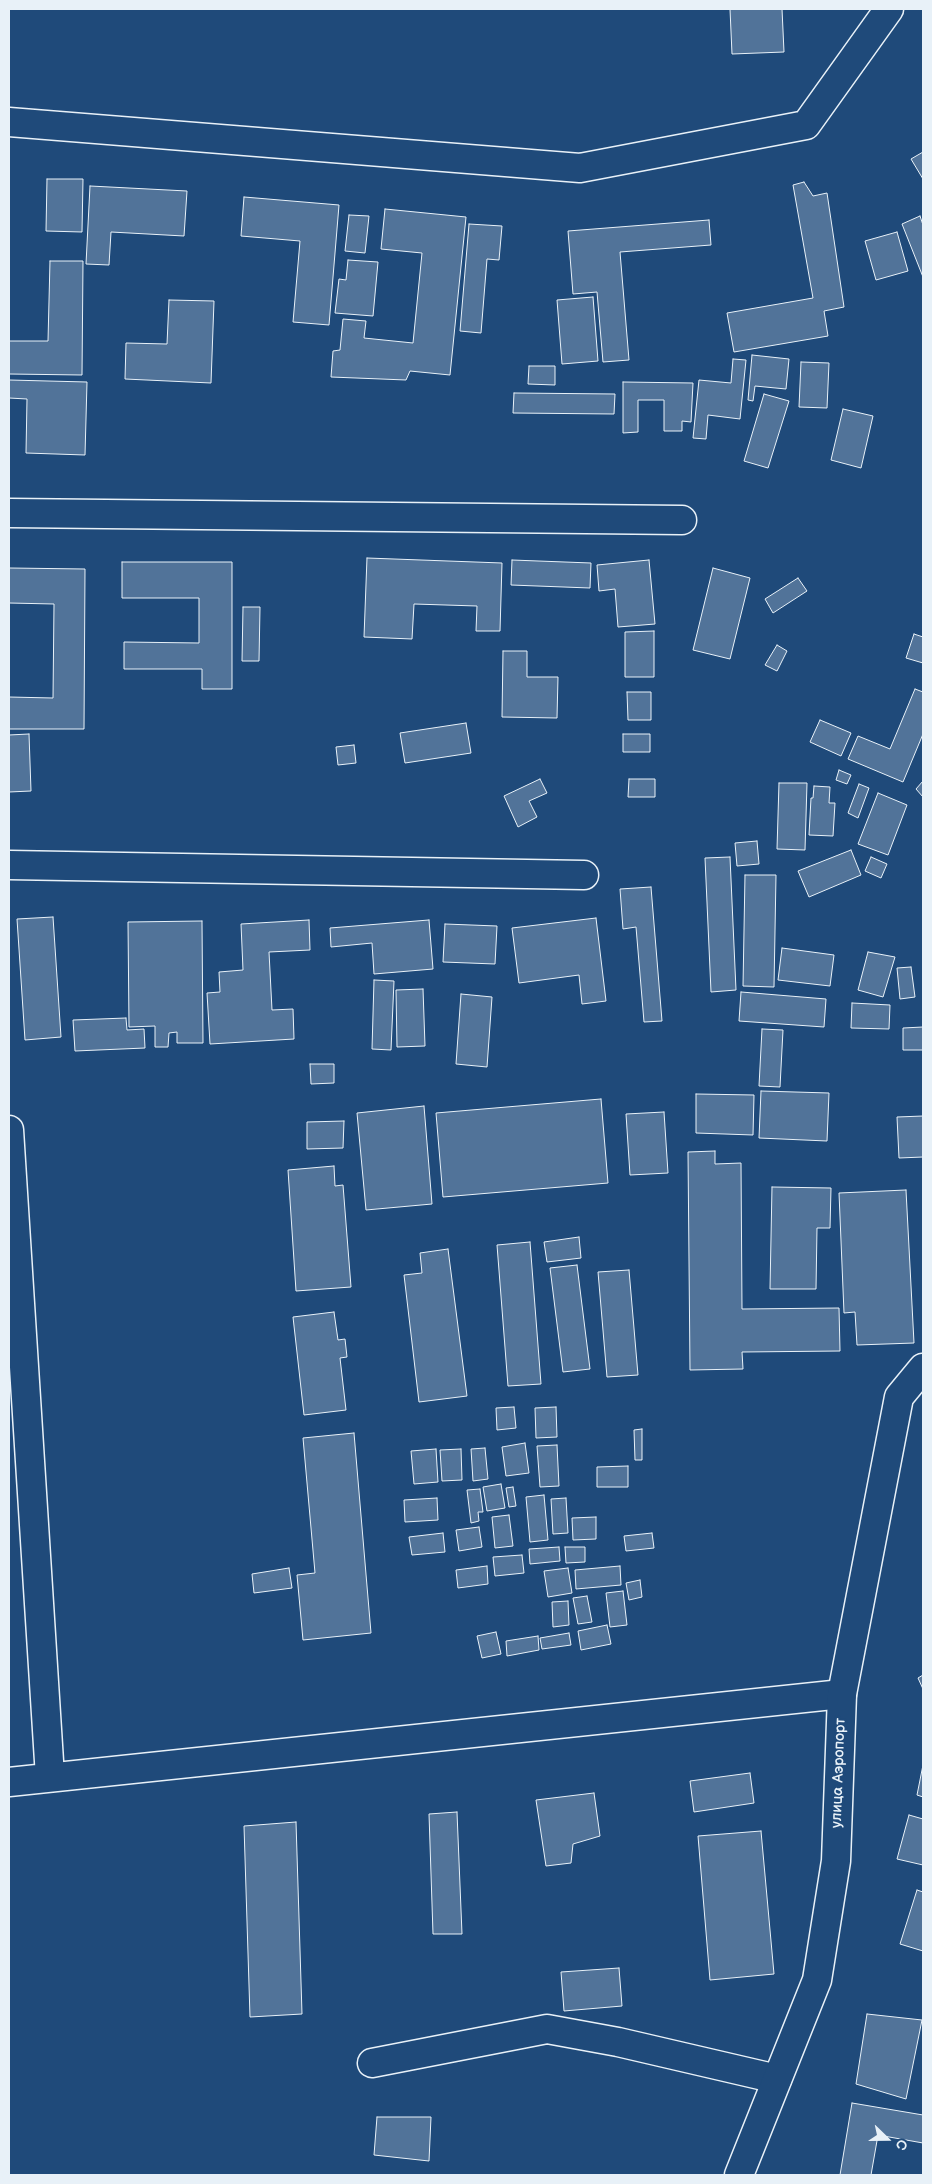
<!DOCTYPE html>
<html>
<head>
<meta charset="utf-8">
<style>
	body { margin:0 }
	#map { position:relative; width:932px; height:2184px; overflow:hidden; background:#1f4a7a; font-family:"Balsamiq Sans",sans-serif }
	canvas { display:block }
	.frame { position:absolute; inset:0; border:10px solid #e8f1f8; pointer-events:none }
	.north { position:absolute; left:862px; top:2114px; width:50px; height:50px; -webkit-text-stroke:4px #1f4a7a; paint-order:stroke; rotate:112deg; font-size:14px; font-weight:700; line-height:20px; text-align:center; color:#e8f1f8 }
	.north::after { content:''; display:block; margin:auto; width:18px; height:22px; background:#e8f1f8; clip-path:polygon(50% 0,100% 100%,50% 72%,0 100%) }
</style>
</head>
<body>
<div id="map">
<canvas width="932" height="2184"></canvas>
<div class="frame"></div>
<div class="north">С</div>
</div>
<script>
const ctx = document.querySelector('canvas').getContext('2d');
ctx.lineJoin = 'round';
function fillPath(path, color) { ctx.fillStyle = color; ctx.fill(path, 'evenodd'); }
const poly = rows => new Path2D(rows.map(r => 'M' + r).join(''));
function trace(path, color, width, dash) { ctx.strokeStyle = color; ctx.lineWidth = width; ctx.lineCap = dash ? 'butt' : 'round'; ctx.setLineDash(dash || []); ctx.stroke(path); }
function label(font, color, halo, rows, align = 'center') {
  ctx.font = font + ' "Balsamiq Sans",sans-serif'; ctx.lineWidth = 5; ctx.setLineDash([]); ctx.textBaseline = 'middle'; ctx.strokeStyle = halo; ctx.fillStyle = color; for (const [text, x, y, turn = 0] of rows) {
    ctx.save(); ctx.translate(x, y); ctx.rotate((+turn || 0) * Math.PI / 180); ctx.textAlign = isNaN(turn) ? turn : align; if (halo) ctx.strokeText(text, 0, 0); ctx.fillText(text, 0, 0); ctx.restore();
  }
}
const building = poly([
	[730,9,782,9,784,52,732,54,730,9],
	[923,152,923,179,911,159,923,152],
	[47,179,83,179,82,232,46,231,47,179],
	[804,182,813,196,827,193,844,307,824,311,828,336,734,352,727,313,813,298,793,185,804,182],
	[90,186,187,191,184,236,111,232,109,265,86,264,90,186],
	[244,197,339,205,329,325,293,322,300,241,241,236,244,197],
	[385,209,466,217,450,375,410,371,406,380,331,377,333,351,340,350,343,319,366,321,364,338,413,343,422,253,381,249,385,209],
	[349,215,369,216,365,253,345,251,349,215],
	[920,216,923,225,923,277,902,224,920,216],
	[709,220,711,245,620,252,629,360,603,362,597,292,573,294,568,231,709,220],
	[469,224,502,226,499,260,487,259,481,333,460,331,469,224],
	[897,232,908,271,876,280,865,241,897,232],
	[348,260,378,262,373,316,335,313,339,279,346,280,348,260],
	[50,261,83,261,82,375,9,374,9,341,48,341,50,261],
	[593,297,598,361,562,364,557,300,593,297],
	[169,300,214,301,211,383,125,379,126,343,167,344,169,300],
	[752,355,789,359,786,389,755,386,753,401,748,400,752,355],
	[733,359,746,360,740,419,708,415,706,439,693,438,699,380,731,383,733,359],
	[801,362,829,363,827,408,799,407,801,362],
	[529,366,555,366,555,385,528,384,529,366],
	[9,380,87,382,85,455,26,453,27,399,9,398,9,380],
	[623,382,693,383,691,422,682,421,682,431,664,431,664,400,638,400,638,432,623,433,623,382],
	[514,393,615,394,614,414,513,413,514,393],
	[764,394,789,401,768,468,744,461,764,394],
	[843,409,873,416,861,468,831,460,843,409],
	[367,558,502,563,500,631,476,631,477,606,414,604,412,639,364,637,367,558],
	[512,560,591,563,590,588,511,585,512,560],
	[649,560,655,624,618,627,615,589,599,591,597,565,649,560],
	[122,562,232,562,232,689,202,689,202,669,124,669,124,642,199,643,199,598,122,598,122,562],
	[9,568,85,569,84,729,9,729,9,697,53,698,54,604,9,603,9,568],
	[713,568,750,578,730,659,693,650,713,568],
	[798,578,807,591,773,613,765,599,798,578],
	[243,607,260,607,259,661,242,661,243,607],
	[654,631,654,677,625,677,625,632,654,631],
	[914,634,923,637,923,663,906,658,914,634],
	[777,645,787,651,777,671,765,665,777,645],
	[503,651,527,651,527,677,558,677,557,718,502,717,503,651],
	[915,689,923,692,923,734,903,782,848,759,858,736,890,749,915,689],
	[627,692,651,692,651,720,628,720,627,692],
	[820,720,851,733,841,756,810,742,820,720],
	[466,723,471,753,405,763,400,733,466,723],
	[29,734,31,791,9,792,9,735,29,734],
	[623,734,650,734,650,752,623,752,623,734],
	[354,745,356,763,338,765,336,747,354,745],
	[839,770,851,775,847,784,836,780,839,770],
	[540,779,547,793,529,801,537,817,518,827,504,796,540,779],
	[629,779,655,779,655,797,628,797,629,779],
	[923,781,923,797,916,789,923,781],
	[779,783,807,783,805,850,777,849,779,783],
	[859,784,869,788,858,818,848,813,859,784],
	[814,786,830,787,829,803,835,803,833,836,809,835,811,798,813,798,814,786],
	[878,793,907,805,888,855,858,844,878,793],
	[757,841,759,864,737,866,735,843,757,841],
	[851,850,861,875,809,897,798,871,851,850],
	[730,857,736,990,711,992,705,858,730,857],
	[871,857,887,864,881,878,865,871,871,857],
	[745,875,776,875,774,987,743,986,745,875],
	[651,887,662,1021,644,1022,636,927,623,929,620,889,651,887],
	[53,917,61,1037,25,1040,17,919,53,917],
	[596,918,606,1001,582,1004,579,975,519,983,512,928,596,918],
	[309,920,310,950,269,952,272,1010,293,1009,294,1039,210,1044,207,993,220,992,219,972,243,970,241,924,309,920],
	[429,920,433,969,374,974,372,943,331,947,330,928,429,920],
	[202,921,203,1043,177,1043,177,1032,169,1033,168,1047,155,1047,155,1026,129,1027,128,922,202,921],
	[445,924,497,926,495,964,443,962,445,924],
	[782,948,834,955,830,986,778,980,782,948],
	[868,952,895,957,883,997,858,990,868,952],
	[911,967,915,997,900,999,897,968,911,967],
	[374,980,394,981,391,1050,372,1049,374,980],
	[423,989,425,1046,397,1047,396,990,423,989],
	[741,992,826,999,824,1027,739,1021,741,992],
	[461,994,492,997,487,1067,456,1064,461,994],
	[852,1003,890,1005,889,1029,851,1028,852,1003],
	[126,1018,127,1030,144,1029,145,1048,75,1051,73,1020,126,1018],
	[923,1027,923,1050,903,1050,903,1028,923,1027],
	[762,1029,783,1030,780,1087,759,1086,762,1029],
	[310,1064,334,1064,334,1083,311,1084,310,1064],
	[761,1091,829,1093,827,1141,759,1138,761,1091],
	[696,1094,754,1095,753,1135,696,1133,696,1094],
	[601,1099,608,1183,443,1197,436,1113,601,1099],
	[424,1106,432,1204,366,1210,357,1113,424,1106],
	[664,1112,668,1173,630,1175,626,1114,664,1112],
	[923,1116,923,1157,899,1158,897,1117,923,1116],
	[344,1121,343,1148,307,1149,307,1122,344,1121],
	[715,1151,715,1164,741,1163,742,1309,839,1308,840,1351,742,1352,743,1369,690,1370,688,1152,715,1151],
	[334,1166,335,1186,343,1185,351,1287,296,1291,288,1170,334,1166],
	[772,1187,831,1188,830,1228,817,1228,816,1289,770,1289,772,1187],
	[906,1190,914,1343,857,1345,855,1312,844,1313,839,1193,906,1190],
	[579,1237,581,1258,547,1262,544,1242,579,1237],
	[530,1242,541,1384,508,1386,497,1245,530,1242],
	[448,1249,467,1396,419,1402,404,1275,422,1273,420,1253,448,1249],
	[577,1265,590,1369,563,1372,550,1268,577,1265],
	[629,1270,638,1375,607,1377,598,1272,629,1270],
	[334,1312,338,1340,345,1339,347,1357,340,1358,346,1410,304,1415,293,1317,334,1312],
	[514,1407,516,1428,497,1430,496,1408,514,1407],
	[556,1407,557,1437,536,1438,535,1408,556,1407],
	[642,1429,642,1460,635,1460,634,1430,642,1429],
	[354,1433,371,1633,303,1640,297,1575,315,1573,303,1438,354,1433],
	[525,1443,529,1473,506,1476,502,1447,525,1443],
	[557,1445,559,1486,540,1487,537,1446,557,1445],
	[485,1448,488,1479,473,1481,471,1449,485,1448],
	[436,1449,438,1482,414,1484,411,1451,436,1449],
	[461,1449,462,1480,442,1481,440,1450,461,1449],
	[628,1466,628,1487,597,1487,597,1467,628,1466],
	[501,1484,505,1508,487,1511,483,1487,501,1484],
	[513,1487,516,1506,509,1507,506,1488,513,1487],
	[480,1489,483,1512,478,1512,479,1521,471,1523,467,1490,480,1489],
	[544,1495,548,1540,530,1542,526,1497,544,1495],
	[437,1498,438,1520,405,1522,404,1500,437,1498],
	[566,1498,568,1533,553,1534,551,1499,566,1498],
	[509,1515,513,1546,495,1548,492,1517,509,1515],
	[596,1517,596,1539,573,1540,572,1518,596,1517],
	[479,1527,482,1547,459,1551,456,1530,479,1527],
	[443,1533,445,1552,412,1555,409,1537,443,1533],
	[652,1533,654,1548,626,1551,624,1536,652,1533],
	[559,1547,560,1561,530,1564,529,1549,559,1547],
	[565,1547,585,1547,585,1562,566,1563,565,1547],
	[522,1555,524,1573,495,1576,493,1557,522,1555],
	[487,1566,488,1584,458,1588,456,1570,487,1566],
	[620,1566,621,1585,576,1589,575,1570,620,1566],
	[289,1568,292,1588,254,1593,252,1574,289,1568],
	[568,1568,572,1593,548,1597,544,1571,568,1568],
	[640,1580,642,1597,629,1600,626,1583,640,1580],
	[623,1591,627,1625,610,1627,606,1593,623,1591],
	[587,1596,592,1622,578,1624,573,1598,587,1596],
	[568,1601,569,1625,553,1627,552,1602,568,1601],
	[607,1625,611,1644,581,1650,578,1631,607,1625],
	[496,1632,501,1654,482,1658,477,1636,496,1632],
	[569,1633,571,1645,542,1649,540,1638,569,1633],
	[538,1636,539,1650,507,1656,506,1641,538,1636],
	[923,1675,923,1689,918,1678,923,1675],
	[923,1765,923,1797,917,1795,923,1765],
	[750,1773,754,1803,694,1812,690,1781,750,1773],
	[594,1793,600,1836,573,1844,571,1863,546,1866,536,1800,594,1793],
	[457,1812,462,1934,433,1934,429,1814,457,1812],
	[909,1815,923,1819,923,1865,897,1859,909,1815],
	[296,1822,302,2014,250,2017,244,1826,296,1822],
	[761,1831,774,1974,710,1980,698,1836,761,1831],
	[917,1890,923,1892,923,1951,900,1944,917,1890],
	[619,1968,622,2006,564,2011,561,1972,619,1968],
	[867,2014,922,2020,906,2099,856,2084,867,2014],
	[852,2103,923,2115,923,2143,878,2135,871,2175,840,2175,852,2103],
	[377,2117,431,2117,429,2161,374,2155,377,2117]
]);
fillPath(building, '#517399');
trace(building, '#e8f1f8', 1);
const minor = poly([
	[9,122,580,168,806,125,889,9],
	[9,513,682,520],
	[9,865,584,875],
	[9,1130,50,1777],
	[9,1782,842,1694],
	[372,2063,547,2029,618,2042,777,2079]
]);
const major = poly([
	[739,2175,817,1980,836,1861,842,1694,899,1397,923,1368]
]);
trace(minor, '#e8f1f8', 31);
trace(major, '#e8f1f8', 31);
trace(minor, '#1f4a7a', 28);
trace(major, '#1f4a7a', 28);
label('15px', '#e8f1f8', '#1f4a7a', [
	["улица Аэропорт",839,1773,-88]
]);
</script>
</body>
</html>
